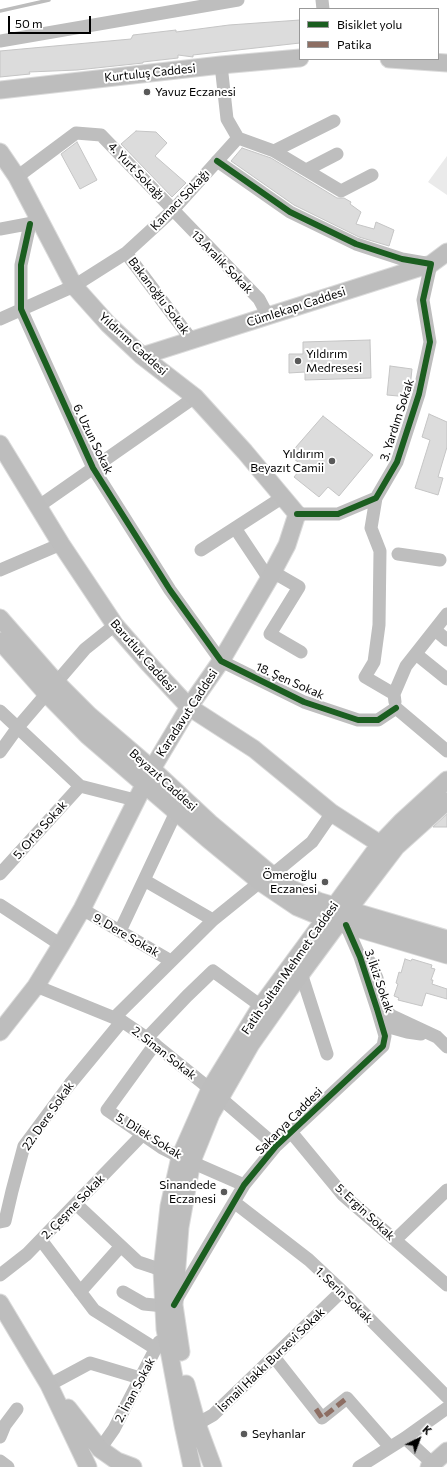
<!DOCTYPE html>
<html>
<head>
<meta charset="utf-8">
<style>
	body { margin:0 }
	#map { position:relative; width:447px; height:1467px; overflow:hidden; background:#fff; font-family:Commissioner,sans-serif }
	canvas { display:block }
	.legend { position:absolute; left:299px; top:8px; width:140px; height:52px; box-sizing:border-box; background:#fff; border:1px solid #999; margin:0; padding:5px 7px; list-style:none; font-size:12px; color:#000 }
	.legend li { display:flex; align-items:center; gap:8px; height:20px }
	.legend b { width:20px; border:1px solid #999 }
	.north { position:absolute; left:399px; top:1419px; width:40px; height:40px; -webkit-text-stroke:3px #fff; paint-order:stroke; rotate:42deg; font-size:11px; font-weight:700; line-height:16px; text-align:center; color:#000 }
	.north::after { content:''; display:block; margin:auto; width:14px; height:18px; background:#000; clip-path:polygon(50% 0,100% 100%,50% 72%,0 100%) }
	.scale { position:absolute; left:8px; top:16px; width:83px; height:18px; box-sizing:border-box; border:2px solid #000; border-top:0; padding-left:5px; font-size:12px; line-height:14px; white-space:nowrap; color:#000; -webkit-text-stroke:3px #fff; paint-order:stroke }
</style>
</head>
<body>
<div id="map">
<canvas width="447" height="1467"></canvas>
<ul class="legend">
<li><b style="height:5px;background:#1b5e20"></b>Bisiklet yolu</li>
<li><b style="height:5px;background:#8d6e63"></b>Patika</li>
</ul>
<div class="north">K</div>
<div class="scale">50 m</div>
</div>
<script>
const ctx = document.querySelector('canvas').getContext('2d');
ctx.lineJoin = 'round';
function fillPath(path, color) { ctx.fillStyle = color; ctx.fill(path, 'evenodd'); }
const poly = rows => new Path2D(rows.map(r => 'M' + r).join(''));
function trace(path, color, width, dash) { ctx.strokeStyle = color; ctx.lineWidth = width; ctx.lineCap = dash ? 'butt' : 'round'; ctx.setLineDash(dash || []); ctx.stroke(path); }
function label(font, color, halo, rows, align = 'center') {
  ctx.font = font + ' Commissioner,sans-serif'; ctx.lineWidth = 4; ctx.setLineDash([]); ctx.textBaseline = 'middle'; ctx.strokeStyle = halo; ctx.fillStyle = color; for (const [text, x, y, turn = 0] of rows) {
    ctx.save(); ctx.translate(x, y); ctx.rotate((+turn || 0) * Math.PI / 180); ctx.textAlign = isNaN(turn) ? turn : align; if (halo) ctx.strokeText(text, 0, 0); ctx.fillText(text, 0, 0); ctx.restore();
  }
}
fillPath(poly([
	[447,156,447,195,428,182]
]), '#eaeaea');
trace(poly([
	[0,11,49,0]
]), '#bcbcbc', 3.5);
const building = poly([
	[300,20,300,43,193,55,193,57,178,55,178,58,143,62,143,63,77,70,29,72,30,74,0,77,0,51,131,39,133,35,176,30,176,32,229,25,300,20],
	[136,131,156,132,167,143,155,156,186,183,172,197,121,144,136,131],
	[77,142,97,180,80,189,61,154,77,142],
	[242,148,271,158,337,198,344,198,351,202,350,204,361,212,356,224,374,229,376,222,394,230,389,246,359,237,294,205,231,161,242,148],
	[370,340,371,378,305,380,305,372,289,373,289,354,303,354,303,342,370,340],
	[390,366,412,369,409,397,387,395,390,366],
	[429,414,447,422,447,447,438,477,443,478,438,495,415,488,430,440,422,437,429,414],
	[323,416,373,455,339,496,328,487,319,497,294,477,303,466,289,455,323,416],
	[447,814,447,827,433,827,447,814],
	[405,959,411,961,412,959,432,965,431,968,435,969,431,980,433,980,432,984,447,989,447,999,426,993,422,1006,398,1000,399,998,394,996,398,984,396,983,399,972,401,973,405,959]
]);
fillPath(building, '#dcdcdc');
trace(building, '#c5c5c5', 1);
const major = poly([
	[389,59,447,63],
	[0,90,221,65,300,58],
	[0,152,17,177,74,286,108,324,142,356,195,397,245,452,297,514,287,545,269,579,221,661,189,707,152,769,82,909,61,945,36,986,0,1032],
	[142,356,431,264,447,252],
	[0,444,61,544,115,625,148,663,189,707,254,749,332,813,380,844],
	[0,618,56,682,89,715,152,769,210,823,272,875,292,889,318,901,447,939],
	[0,641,46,693,88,736,209,840,260,882,297,907,326,919,447,955],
	[0,1303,49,1385,88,1467],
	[181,1352,174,1305,180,1227,192,1161,211,1114,251,1044,289,990,348,910,396,847,447,801],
	[186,1384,197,1424,213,1467],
	[68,1408,100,1449,117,1461,133,1467],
	[192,1467,183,1425,165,1329,162,1270,169,1206,180,1157,210,1089,261,1006,380,844,401,822,447,780],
	[429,1467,447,1451]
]);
trace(major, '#dbdbdb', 19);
trace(poly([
	[322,0,323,9],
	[0,41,238,0],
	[238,138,274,151,341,191,372,175],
	[274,151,334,121],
	[217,161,290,212,356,244,402,259,431,264,423,300,430,342,419,394,397,462,376,498,338,514,297,514],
	[306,170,337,154],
	[17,177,76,133,101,135,259,299,268,316],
	[30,224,21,265,21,309,93,468,170,590,221,661,304,702,358,720,378,720,396,708],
	[0,229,38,222],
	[126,253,191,339],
	[0,319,74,286,126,253,173,210,238,138,227,119,221,65],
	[376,498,371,528,380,551,379,625,374,662,365,677,394,694],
	[39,506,195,397],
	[235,528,269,579],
	[201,550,283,497],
	[398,554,440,560],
	[0,570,61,544],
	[273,572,299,587,270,634,301,652],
	[435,630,447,640],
	[416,654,447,679],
	[395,702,394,694,406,666,447,614],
	[396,708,447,751],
	[0,711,80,786,135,800],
	[0,752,18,727,85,649,115,625],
	[0,874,80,786],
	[272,875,312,842,332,813],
	[144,880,213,920],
	[0,905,61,945],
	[82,909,171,961],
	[120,931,176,812],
	[367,960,370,962,377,978,383,1008,392,1016,437,1037,447,1047],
	[301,973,327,1054],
	[36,986,122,1021,147,1038,210,1089,276,1146],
	[114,1018,213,920,260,882],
	[382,1025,407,1032,421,1034],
	[147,1038,187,996,213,971,261,1006],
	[155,1044,107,1110,162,1148,180,1157,244,1185],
	[291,1132,343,1195,447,1285],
	[234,1202,309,1260,342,1291,447,1397],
	[76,1204,138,1262,162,1270],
	[0,1222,5,1221,12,1191,24,1146,70,1084,122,1021],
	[41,1240,94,1310,156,1349],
	[395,1240,447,1190],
	[0,1275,27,1254,142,1135],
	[80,1292,121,1246],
	[123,1292,144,1304,164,1306],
	[175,1302,244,1185,276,1146,383,1046,385,1036,377,1009,360,957,346,925],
	[274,1357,322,1418,347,1398,390,1447],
	[49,1385,90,1363,140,1378],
	[197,1424,213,1415,342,1291],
	[0,1437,5,1425,17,1409],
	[405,1438,433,1464],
	[100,1449,114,1429,159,1342],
	[0,1461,8,1467],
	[359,1467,405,1438,447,1408]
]), '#bebebe', 13);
trace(major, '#bdbdbd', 17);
trace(poly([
	[316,1409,322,1418,347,1398]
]), '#8d6e63', 5, [10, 5]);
trace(poly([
	[217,161,290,212,356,244,402,259,431,264,423,300,430,342,419,394,397,462,376,498,338,514,297,514],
	[30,224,21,265,21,309,93,468,170,590,221,661,304,702,358,720,378,720,396,708],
	[174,1305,244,1185,276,1146,383,1046,385,1036,377,1009,360,957,346,925]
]), '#1b5e20', 6);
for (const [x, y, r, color] of [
	[147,92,4,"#595959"],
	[298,361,4,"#595959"],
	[332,461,4,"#595959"],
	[325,882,4,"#595959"],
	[224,1192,4,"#595959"],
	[244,1434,4,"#595959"]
]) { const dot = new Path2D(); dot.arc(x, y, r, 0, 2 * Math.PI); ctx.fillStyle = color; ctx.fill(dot); trace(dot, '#fff', 1.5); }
label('12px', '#000', '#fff', [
	["Kurtuluş Caddesi",150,73,-6],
	["4. Yurt Sokağı",136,171,46],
	["Kamacı Sokağı",180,200,-46],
	["13.Aralık Sokak",222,262,46],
	["Bakanoğlu Sokak",159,296,53],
	["Cümlekapı Caddesi",296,307,-18],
	["Yıldırım Caddesi",133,344,42],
	["3. Yardım Sokak",397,420,-72],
	["6. Uzun Sokak",93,439,64],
	["Barutluk Caddesi",143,656,49],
	["18. Şen Sokak",290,681,24],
	["Karadavut Caddesi",187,713,-57],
	["Beyazıt Caddesi",163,780,42],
	["5. Orta Sokak",40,830,-48],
	["9. Dere Sokak",126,935,30],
	["Fatih Sultan Mehmet Caddesi",290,968,-55],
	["3. İkiz Sokak",379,981,71],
	["2. Sinan Sokak",164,1053,38],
	["22. Dere Sokak",48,1116,-55],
	["Sakarya Caddesi",289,1121,-45],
	["5. Dilek Sokak",149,1136,32],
	["2. Çeşme Sokak",73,1207,-46],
	["5. Ergin Sokak",365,1212,43],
	["1. Serin Sokak",344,1295,44],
	["İsmail Hakkı Bursevi Sokak",271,1360,-44],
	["2. İnan Sokak",135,1390,-62]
]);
label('12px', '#000', '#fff', [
	["Yavuz Eczanesi",155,92],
	["Yıldırım",306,354],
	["Medresesi",306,368],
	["Yıldırım",324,454,"right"],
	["Beyazıt Camii",324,468,"right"],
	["Ömeroğlu",317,875,"right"],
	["Eczanesi",317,889,"right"],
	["Sinandede",216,1185,"right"],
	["Eczanesi",216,1199,"right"],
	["Seyhanlar",252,1434]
], 'left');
</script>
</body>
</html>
